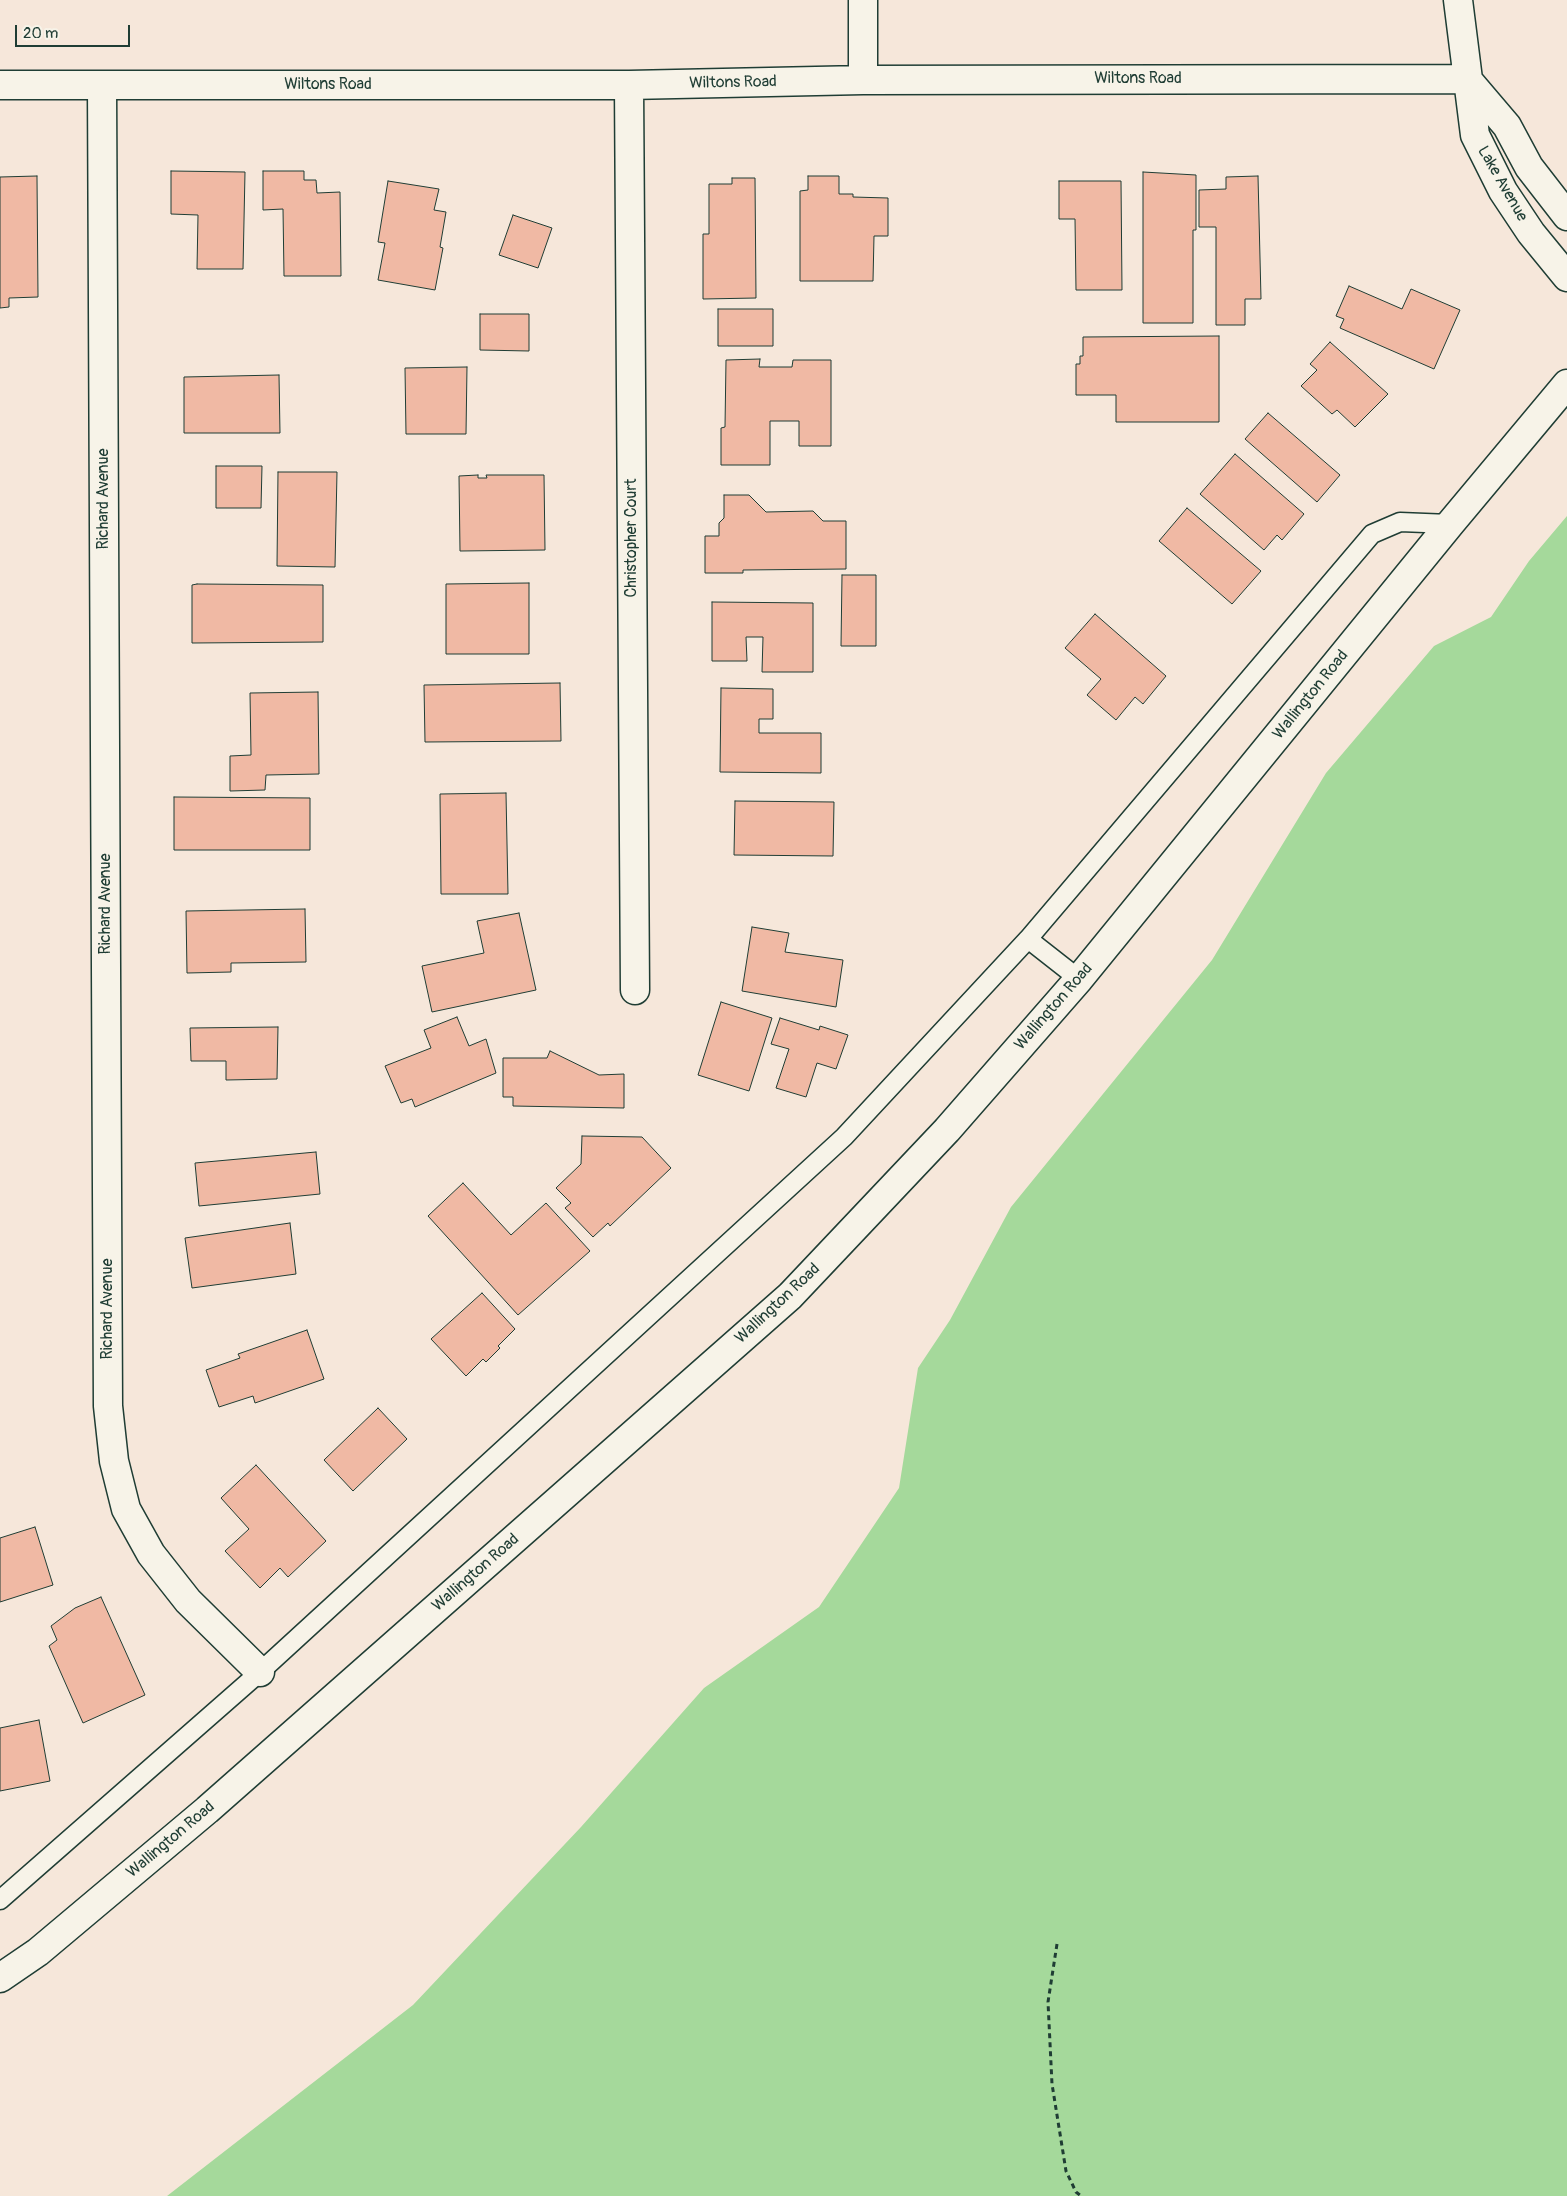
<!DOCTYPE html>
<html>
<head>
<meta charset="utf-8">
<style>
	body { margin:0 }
	#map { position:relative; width:1567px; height:2196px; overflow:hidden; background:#f6e7da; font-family:Pangolin,sans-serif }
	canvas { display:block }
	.scale { position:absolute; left:15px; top:25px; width:115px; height:22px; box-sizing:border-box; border:2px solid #1f3d34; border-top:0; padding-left:6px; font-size:15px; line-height:18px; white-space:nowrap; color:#1f3d34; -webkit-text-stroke:4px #f7f3e8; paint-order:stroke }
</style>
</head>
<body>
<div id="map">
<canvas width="1567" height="2196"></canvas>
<div class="scale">20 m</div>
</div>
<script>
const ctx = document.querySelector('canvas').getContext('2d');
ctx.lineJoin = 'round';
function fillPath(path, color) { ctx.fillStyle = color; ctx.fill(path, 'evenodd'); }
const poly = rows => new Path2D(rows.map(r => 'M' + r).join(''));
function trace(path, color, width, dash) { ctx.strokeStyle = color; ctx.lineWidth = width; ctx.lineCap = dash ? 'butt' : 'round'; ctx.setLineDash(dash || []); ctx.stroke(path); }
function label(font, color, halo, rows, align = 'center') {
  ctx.font = font + ' Pangolin,sans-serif'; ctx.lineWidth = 4; ctx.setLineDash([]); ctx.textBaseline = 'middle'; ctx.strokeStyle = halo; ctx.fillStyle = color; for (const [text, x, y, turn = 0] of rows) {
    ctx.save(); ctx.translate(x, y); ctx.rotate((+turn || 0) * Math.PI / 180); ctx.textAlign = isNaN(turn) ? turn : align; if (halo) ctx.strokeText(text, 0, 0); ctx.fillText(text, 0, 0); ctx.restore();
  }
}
fillPath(poly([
	[1567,516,1567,2196,167,2196,413,2005,581,1827,704,1688,819,1607,899,1488,918,1368,950,1320,1011,1207,1212,960,1326,773,1434,646,1491,617,1529,561]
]), '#a5d99b');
const building = poly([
	[171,171,245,172,243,269,197,269,198,215,171,214,171,171],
	[263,171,304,171,304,180,316,180,317,193,340,192,341,276,284,276,283,209,263,210,263,171],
	[1143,172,1196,175,1196,230,1193,230,1193,323,1143,323,1143,172],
	[37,176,38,297,9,298,9,307,0,308,0,177,37,176],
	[808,176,839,176,839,194,853,194,853,197,888,198,888,236,874,236,873,281,800,281,800,191,808,190,808,176],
	[1258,176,1261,299,1245,299,1245,325,1216,325,1216,227,1199,227,1199,190,1226,189,1226,177,1258,176],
	[732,178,755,178,756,298,703,299,703,234,709,234,709,184,732,184,732,178],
	[388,181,439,189,434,210,446,212,440,247,443,248,435,290,378,280,385,243,378,242,388,181],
	[1059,181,1121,181,1122,290,1076,290,1075,219,1059,219,1059,181],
	[513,215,552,228,538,268,499,255,513,215],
	[1349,286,1402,309,1411,289,1460,310,1434,369,1340,328,1344,319,1336,316,1349,286],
	[718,309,773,309,773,346,718,346,718,309],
	[480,314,529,314,529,351,480,350,480,314],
	[1219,336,1219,422,1116,422,1116,395,1076,395,1076,364,1080,364,1080,356,1083,356,1083,337,1219,336],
	[1330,342,1388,394,1355,427,1337,410,1332,414,1301,386,1317,370,1310,364,1330,342],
	[760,359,759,367,792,367,793,360,831,360,831,446,799,446,799,421,770,421,770,465,721,465,721,428,725,427,726,360,760,359],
	[467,367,466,434,406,434,405,368,467,367],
	[279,375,280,433,184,433,184,377,279,375],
	[1268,413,1340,475,1317,502,1245,439,1268,413],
	[1235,454,1304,514,1282,540,1277,535,1264,550,1200,494,1235,454],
	[216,466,262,466,261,508,216,508,216,466],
	[278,472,337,472,335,567,277,566,278,472],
	[478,475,478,478,487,478,486,475,544,475,545,550,460,551,459,476,478,475],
	[724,495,749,495,766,512,813,511,823,521,846,521,846,569,743,570,743,573,705,573,705,536,719,536,719,523,724,518,724,495],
	[1187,508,1261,571,1232,604,1159,541,1187,508],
	[842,575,876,575,876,646,841,646,842,575],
	[529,583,529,654,446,654,446,584,529,583],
	[197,584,323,585,323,642,192,643,192,585,197,584],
	[712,602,813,603,813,672,762,672,763,637,746,637,747,661,712,661,712,602],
	[1095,614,1166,676,1143,704,1135,697,1116,720,1087,695,1101,679,1065,648,1095,614],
	[560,683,561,741,425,742,424,685,560,683],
	[721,688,773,689,773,719,759,719,759,733,821,733,821,773,720,772,721,688],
	[318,692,319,774,266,775,265,790,230,791,230,756,251,755,250,693,318,692],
	[506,793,508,894,441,894,440,794,506,793],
	[174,797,310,798,310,850,174,850,174,797],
	[735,801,834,802,833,856,734,855,735,801],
	[305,909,306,962,231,963,231,972,187,973,186,911,305,909],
	[519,913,536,990,432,1012,422,966,484,953,477,921,519,913],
	[752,927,789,933,785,952,843,960,836,1007,742,991,752,927],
	[721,1002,772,1018,749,1091,698,1075,721,1002],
	[457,1017,469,1046,486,1039,496,1073,415,1107,412,1099,401,1103,385,1066,431,1048,424,1030,457,1017],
	[780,1018,819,1030,820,1026,848,1035,836,1069,817,1063,806,1097,776,1088,789,1049,771,1044,780,1018],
	[278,1027,277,1079,226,1080,226,1061,191,1061,190,1028,278,1027],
	[550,1051,599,1075,624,1074,624,1108,513,1106,513,1097,503,1097,503,1058,547,1058,550,1051],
	[582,1136,642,1137,671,1168,610,1226,608,1223,593,1237,565,1208,571,1203,556,1188,581,1164,582,1136],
	[316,1152,320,1194,199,1206,195,1163,316,1152],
	[463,1183,511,1235,546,1203,590,1251,518,1315,428,1216,463,1183],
	[290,1223,296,1274,192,1288,185,1238,290,1223],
	[482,1293,515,1329,498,1346,500,1348,486,1362,483,1359,466,1376,431,1339,482,1293],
	[307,1330,324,1379,255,1403,253,1396,219,1407,206,1370,240,1358,238,1354,307,1330],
	[378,1408,407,1439,353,1491,324,1460,378,1408],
	[256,1465,326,1541,288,1577,280,1568,260,1588,225,1551,249,1529,221,1498,256,1465],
	[35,1527,53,1585,0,1602,0,1538,35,1527],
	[101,1597,145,1695,83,1723,49,1646,57,1640,51,1626,75,1608,101,1597],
	[39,1720,50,1781,0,1791,0,1728,39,1720]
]);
fillPath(building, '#f0b9a4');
trace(building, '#1f3d34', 1);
const lane = poly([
	[1028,939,1079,979],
	[0,1900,260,1672,844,1137,1028,939,1372,534,1400,522,1450,524]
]);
const street = poly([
	[1458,0,1475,135,1503,191,1531,233,1567,277],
	[1467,79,1507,126,1529,167,1567,216],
	[863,80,863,0],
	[0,85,629,85,863,80,1467,79],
	[102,85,108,1406,114,1461,126,1509,151,1554,188,1601,260,1672],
	[629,85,635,990]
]);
const secondary = poly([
	[0,1978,38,1952,207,1810,790,1296,947,1130,1079,979,1450,524,1567,384]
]);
trace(lane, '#1f3d34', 21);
trace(street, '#1f3d34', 31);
trace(secondary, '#1f3d34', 31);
trace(poly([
	[1057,1944,1048,2002,1052,2084,1066,2171,1076,2192,1081,2196]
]), '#1f3d34', 3, [5, 4]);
trace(lane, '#f7f3e8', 18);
trace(street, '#f7f3e8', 28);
trace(secondary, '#f7f3e8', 28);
label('16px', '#1f3d34', '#f7f3e8', [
	["Wiltons Road",1138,79],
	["Wiltons Road",733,83,-1],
	["Wiltons Road",328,85],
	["Lake Avenue",1502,184,60],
	["Richard Avenue",104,499,-90],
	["Christopher Court",632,538,-90],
	["Wallington Road",1311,695,-51],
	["Richard Avenue",106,904,-90],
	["Wallington Road",1054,1007,-49],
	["Wallington Road",778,1304,-43],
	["Richard Avenue",108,1309,-90],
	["Wallington Road",476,1573,-41],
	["Wallington Road",171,1840,-40]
]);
</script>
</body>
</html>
